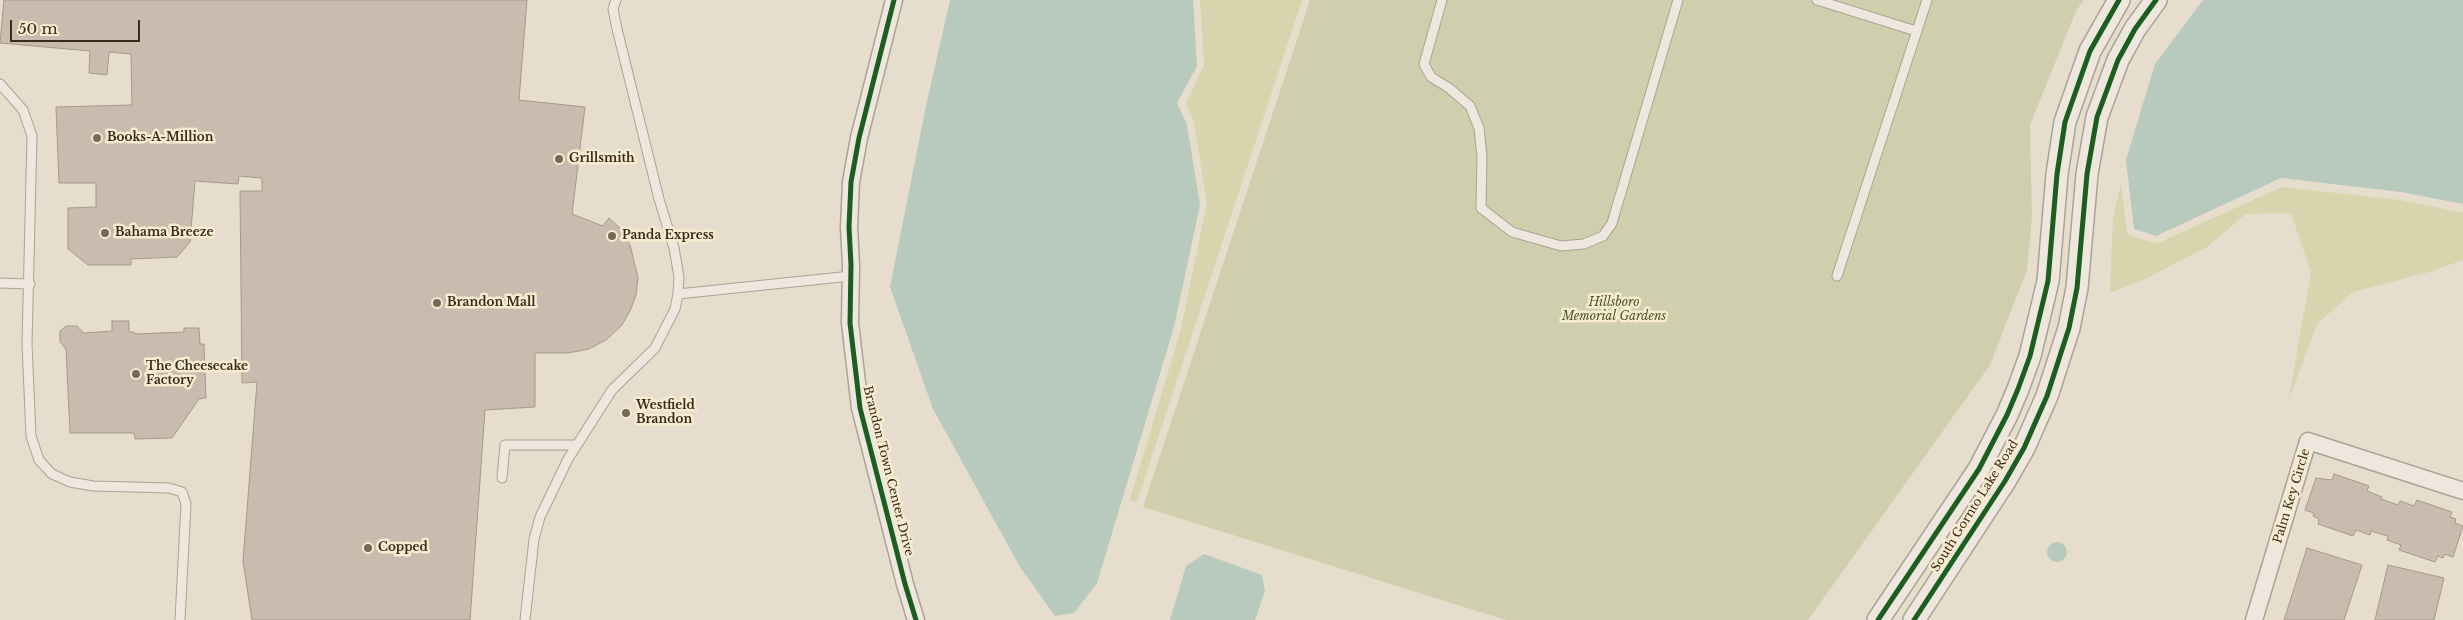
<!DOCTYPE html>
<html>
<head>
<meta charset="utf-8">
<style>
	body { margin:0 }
	#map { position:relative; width:2463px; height:620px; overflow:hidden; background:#e6ddcc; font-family:"Libre Baskerville",serif }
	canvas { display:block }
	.scale { position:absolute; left:10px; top:20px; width:130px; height:22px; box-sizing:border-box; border:2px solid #392a1c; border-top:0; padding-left:6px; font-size:15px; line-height:18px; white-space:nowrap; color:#392a1c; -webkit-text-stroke:4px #f7ebd0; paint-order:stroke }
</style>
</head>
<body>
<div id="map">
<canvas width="2463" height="620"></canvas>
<div class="scale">50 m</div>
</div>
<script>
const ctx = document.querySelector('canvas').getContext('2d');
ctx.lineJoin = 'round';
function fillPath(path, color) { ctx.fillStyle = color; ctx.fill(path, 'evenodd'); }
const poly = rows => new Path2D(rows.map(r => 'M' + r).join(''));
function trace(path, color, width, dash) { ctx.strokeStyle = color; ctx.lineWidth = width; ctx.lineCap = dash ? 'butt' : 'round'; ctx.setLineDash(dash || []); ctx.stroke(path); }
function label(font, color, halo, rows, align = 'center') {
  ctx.font = font + ' "Libre Baskerville",serif'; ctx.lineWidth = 5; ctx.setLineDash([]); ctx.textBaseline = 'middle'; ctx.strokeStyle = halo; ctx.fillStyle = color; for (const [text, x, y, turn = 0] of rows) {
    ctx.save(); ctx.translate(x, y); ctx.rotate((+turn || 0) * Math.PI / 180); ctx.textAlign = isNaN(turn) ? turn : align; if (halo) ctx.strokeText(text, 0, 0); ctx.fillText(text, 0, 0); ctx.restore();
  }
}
fillPath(poly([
	[1200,0,1302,0,1137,502,1130,500,1181,329,1207,203,1194,123,1186,103,1204,65],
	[2121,184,2127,234,2156,244,2282,187,2400,200,2463,213,2463,260,2429,272,2353,292,2317,324,2289,399,2311,272,2291,213,2246,214,2207,247,2143,280,2110,293,2113,218]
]), '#d6d5ad');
fillPath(poly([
	[1310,0,2084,0,2076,11,2030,125,2032,216,2027,270,1990,365,1808,620,1506,620,1143,507]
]), '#d0cfad');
fillPath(poly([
	[950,0,1193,0,1197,66,1177,103,1187,125,1200,205,1174,327,1097,583,1074,613,1055,616,1020,567,933,409,890,287,926,106],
	[2203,0,2463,0,2463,204,2401,192,2281,178,2156,236,2134,229,2126,160,2155,64],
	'2047 552a10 10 0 1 1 20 0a10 10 0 1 1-20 0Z',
	[1204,554,1262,575,1265,591,1255,620,1170,620,1186,566]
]), '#b8cabe');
const building = poly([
	[4,0,527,0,519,100,585,107,572,214,603,226,609,218,621,229,630,245,638,277,636,295,630,311,622,325,606,340,589,349,568,353,535,353,535,407,485,410,470,620,252,620,243,561,257,382,242,383,240,191,262,191,262,178,239,176,238,184,195,181,190,242,177,257,131,259,131,265,88,265,68,249,68,208,96,207,96,183,59,183,56,107,132,105,131,54,109,52,107,75,89,73,90,51,0,43,4,0],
	[112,321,129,321,129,332,134,332,135,334,184,332,184,328,199,328,200,344,204,344,206,398,199,399,172,438,135,439,134,433,70,433,66,349,60,342,60,331,66,326,77,326,84,333,112,331,112,321],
	[2334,474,2369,486,2367,491,2382,497,2381,499,2398,505,2400,501,2414,506,2417,500,2452,512,2450,517,2456,519,2455,523,2463,526,2453,557,2445,554,2443,558,2438,556,2435,562,2399,550,2401,545,2387,540,2388,536,2371,531,2370,535,2356,530,2353,536,2318,524,2319,519,2313,516,2314,513,2305,510,2316,478,2332,480,2334,474],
	[2307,548,2362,565,2344,620,2284,620,2307,548],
	[2388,565,2444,578,2434,620,2375,620,2388,565]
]);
fillPath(building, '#c9bbad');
trace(building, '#a6988b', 1);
const service = poly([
	[1442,0,1424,64,1431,77,1449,88,1470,106,1479,128,1482,156,1481,208,1512,232,1561,246,1584,244,1603,236,1612,223,1678,0],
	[1817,0,1916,31],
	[0,84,23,110,32,136,27,344,31,436,39,460,52,474,70,482,93,486,169,488,182,492,186,504,180,620],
	[1837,276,1927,0],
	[0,283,30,284],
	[678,294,851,276],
	[502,478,505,445,576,445],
	[525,620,534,539,540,517,568,459,612,390,655,348,675,309,678,294,679,277,674,248,659,199,617,29,613,9,616,0]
]);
const minor = poly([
	[894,0,859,138,851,182,849,227,851,265,850,323,860,408,905,584,916,620],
	[2254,620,2308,441,2463,491]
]);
const tertiary = poly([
	[1878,620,1979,469,2007,415,2018,389,2030,356,2048,281,2057,174,2065,122,2090,51,2119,0],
	[1914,620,2005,481,2024,448,2047,396,2069,328,2077,288,2087,174,2097,117,2118,60,2135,29,2156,0]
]);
trace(service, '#aaa295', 11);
trace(minor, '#aaa295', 19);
trace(tertiary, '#aaa295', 24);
trace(service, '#ede7dd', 9);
trace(minor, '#ede7dd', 16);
trace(tertiary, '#ede7dd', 21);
trace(poly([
	[894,0,859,138,851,182,849,227,851,265,850,323,860,408,905,584,916,620],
	[1878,620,1979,469,2007,415,2018,389,2030,356,2048,281,2057,174,2065,122,2090,51,2119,0],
	[1914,620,2005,481,2024,448,2047,396,2069,328,2077,288,2087,174,2097,117,2118,60,2135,29,2156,0]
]), '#1b5e20', 5);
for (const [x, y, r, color] of [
	[97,138,5,"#76695a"],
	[559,159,5,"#76695a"],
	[105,233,5,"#76695a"],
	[612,236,5,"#76695a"],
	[437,303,5,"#76695a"],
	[136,374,5,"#76695a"],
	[626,413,5,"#76695a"],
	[368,548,5,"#76695a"]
]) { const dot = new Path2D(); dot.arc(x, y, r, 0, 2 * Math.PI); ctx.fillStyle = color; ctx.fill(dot); trace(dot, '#f7ebd0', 2); }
label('bold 12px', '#392a1c', '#f7ebd0', [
	["Books-A-Million",107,138],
	["Grillsmith",569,159],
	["Bahama Breeze",115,233],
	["Panda Express",622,236],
	["Brandon Mall",447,303],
	["The Cheesecake",146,367],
	["Factory",146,381],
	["Westfield",636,406],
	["Brandon",636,420],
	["Copped",378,548]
], 'left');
label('italic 12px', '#4a5622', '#f7ebd0', [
	["Hillsboro",1614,303],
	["Memorial Gardens",1614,317]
]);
label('12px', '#392a1c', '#f7ebd0', [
	["Brandon Town Center Drive",888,471,76],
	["Palm Key Circle",2292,496,-73],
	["South Gornto Lake Road",1975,506,-58]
]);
</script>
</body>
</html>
